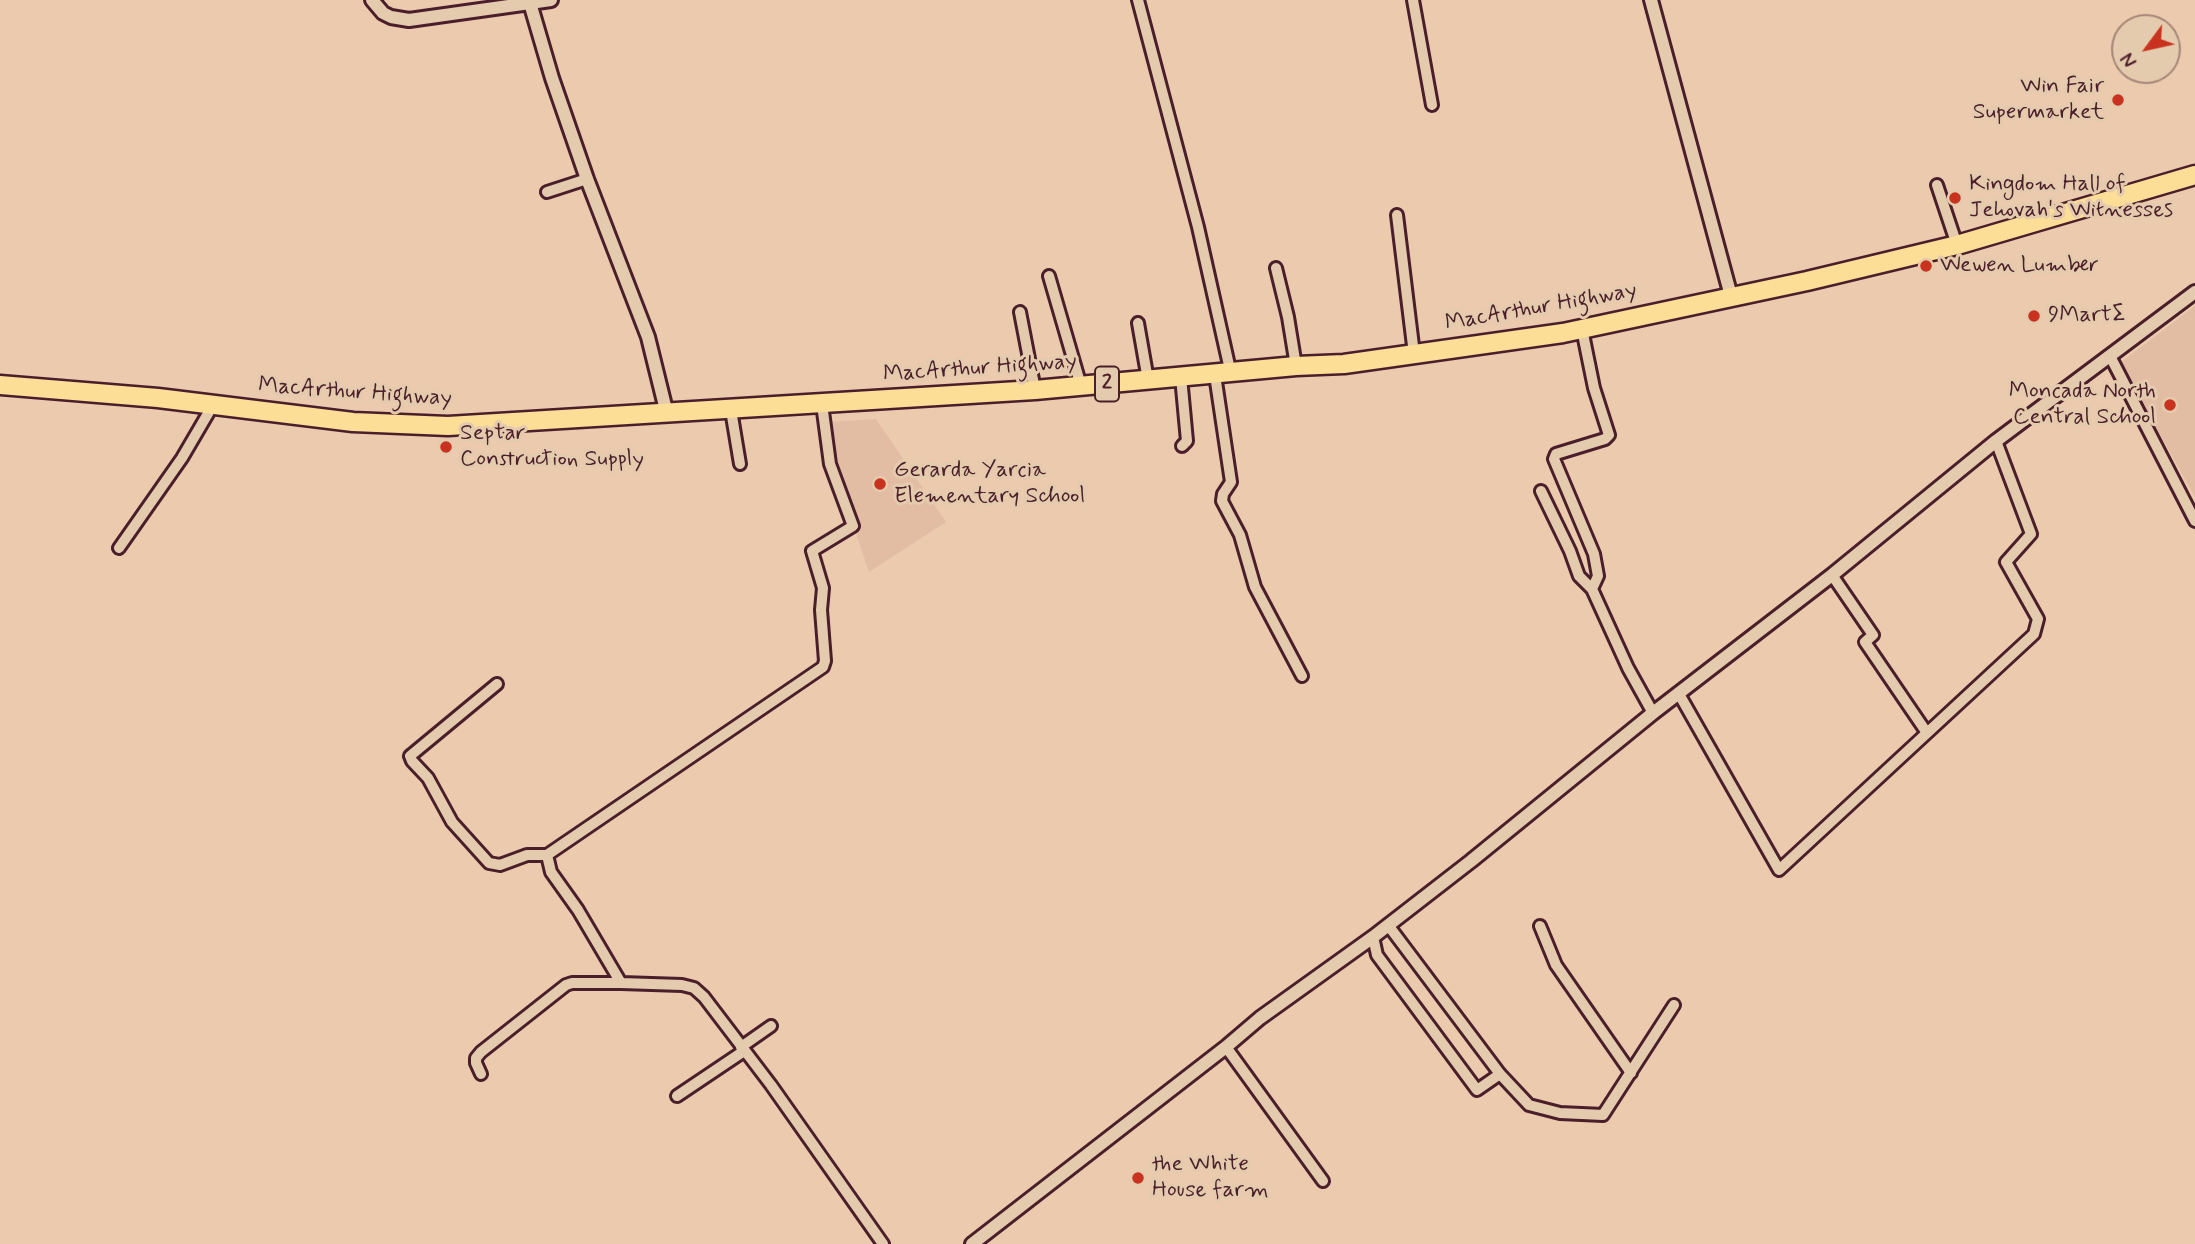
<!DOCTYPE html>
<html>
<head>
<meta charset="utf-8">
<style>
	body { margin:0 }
	#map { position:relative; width:2195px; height:1244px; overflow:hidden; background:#eccaae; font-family:Mynerve,sans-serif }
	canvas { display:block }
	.north { position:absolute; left:2111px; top:14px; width:70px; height:70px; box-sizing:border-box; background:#e5cbad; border:2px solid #a78679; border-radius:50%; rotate:237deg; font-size:19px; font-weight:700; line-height:28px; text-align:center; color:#4a1f2b }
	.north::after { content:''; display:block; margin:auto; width:24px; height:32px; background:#c8321e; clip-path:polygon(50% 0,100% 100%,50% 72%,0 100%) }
</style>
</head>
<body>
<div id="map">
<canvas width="2195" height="1244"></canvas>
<div class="north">N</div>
</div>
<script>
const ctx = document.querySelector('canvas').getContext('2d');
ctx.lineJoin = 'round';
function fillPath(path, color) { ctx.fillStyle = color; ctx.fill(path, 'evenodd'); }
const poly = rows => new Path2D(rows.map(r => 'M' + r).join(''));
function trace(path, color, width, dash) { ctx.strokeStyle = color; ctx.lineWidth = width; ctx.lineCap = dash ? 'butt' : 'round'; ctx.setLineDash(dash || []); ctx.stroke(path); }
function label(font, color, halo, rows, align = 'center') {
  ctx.font = font + ' Mynerve,sans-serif'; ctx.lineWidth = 6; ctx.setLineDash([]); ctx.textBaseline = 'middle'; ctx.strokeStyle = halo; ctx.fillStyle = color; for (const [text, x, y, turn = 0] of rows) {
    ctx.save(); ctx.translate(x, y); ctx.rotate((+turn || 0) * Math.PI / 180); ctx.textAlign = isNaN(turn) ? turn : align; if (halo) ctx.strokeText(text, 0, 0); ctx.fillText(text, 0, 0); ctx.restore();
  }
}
fillPath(poly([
	[2195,306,2195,497,2120,363],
	[876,419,946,522,869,572,827,446,827,422]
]), '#e3bca4');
const minor = poly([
	[1138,0,1198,227,1231,374],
	[1413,0,1432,105],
	[1937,185,1957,245],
	[547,192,587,179],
	[1397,215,1414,354],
	[1276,268,1288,317,1296,366],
	[1049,276,1081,386],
	[1020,312,1035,390],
	[1138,323,1148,380],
	[1582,329,1594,388,1609,435,1605,439,1556,454,1554,459,1594,554,1598,576,1592,589],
	[2110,356,2195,521],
	[1215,375,1231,482,1223,494,1222,501,1240,535,1255,587,1302,676],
	[1181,377,1187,441,1182,446],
	[731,410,740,464],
	[1541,491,1570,551,1579,576,1592,589,1628,668,1653,713],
	[119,548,182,458,213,405],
	[1832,575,1873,635,1865,642,1927,733],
	[497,684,410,756,412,761,428,778,452,822,489,863,500,865,527,855,547,855],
	[1679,694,1779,870,2034,634,2038,619,2006,562,2031,534,1996,441],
	[1388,925,1500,1074,1529,1105,1560,1113,1603,1115,1674,1005],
	[1540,926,1556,965,1631,1073],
	[1373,937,1377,955,1477,1090,1500,1074],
	[621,983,578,910,551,872,547,855,823,667,825,661,821,610,823,588,812,551,853,526,830,464,822,404],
	[741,1047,771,1026],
	[1226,1047,1323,1181],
	[481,1074,476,1063,476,1058,481,1052,566,985,572,983,621,983,682,985,694,988,704,997,771,1085,883,1244],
	[677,1096,744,1051]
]);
const tertiary = poly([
	[372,0,383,13,391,17,409,20,551,0],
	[1651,0,1731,296],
	[530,3,552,78,587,179,648,337,667,414],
	[972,1244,1226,1047,1260,1018,1373,937,1471,861,1653,713,1832,575,1996,441,2195,292]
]);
const trunk = poly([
	[0,385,158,398,353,422,448,426,1035,390,1296,366,1344,364,1563,333,1807,281,1957,245,2195,175]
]);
trace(minor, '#4a1f2b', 16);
trace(tertiary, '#4a1f2b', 18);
trace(trunk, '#4a1f2b', 23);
trace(minor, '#e5cbad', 10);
trace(tertiary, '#e5cbad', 12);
trace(trunk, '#fcde96', 18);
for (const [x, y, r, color] of [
	[2118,100,7,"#c8321e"],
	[1955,198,7,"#c8321e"],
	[1926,266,7,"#c8321e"],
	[2034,316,7,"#c8321e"],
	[2170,405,7,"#c8321e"],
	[446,447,7,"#c8321e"],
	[880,484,7,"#c8321e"],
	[1138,1178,7,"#c8321e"]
]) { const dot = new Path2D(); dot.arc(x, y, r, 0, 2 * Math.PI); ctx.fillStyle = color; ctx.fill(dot); trace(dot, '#e5cbad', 2.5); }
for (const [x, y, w] of [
	[1107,384,24]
]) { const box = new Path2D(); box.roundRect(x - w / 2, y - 17.5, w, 35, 5); ctx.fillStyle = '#e5cbad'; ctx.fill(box); trace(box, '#4a1f2b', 2); }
label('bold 21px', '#4a1f2b', null, [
	["2",1107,384]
]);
label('23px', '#4a1f2b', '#e5cbad', [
	["Win Fair",2104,87,"right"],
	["Supermarket",2104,113,"right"],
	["Kingdom Hall of",1969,185],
	["Jehovah's Witnesses",1969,211],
	["Wewen Lumber",1940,266],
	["9Mart∑",2048,316],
	["Moncada North",2156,392,"right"],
	["Central School",2156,418,"right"],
	["Septar",460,434],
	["Construction Supply",460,460],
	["Gerarda Yarcia",894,471],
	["Elementary School",894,497],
	["the White",1152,1165],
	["House farm",1152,1191]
], 'left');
label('23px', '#4a1f2b', '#e5cbad', [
	["MacArthur Highway",1541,308,-10],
	["MacArthur Highway",980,369,-4],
	["MacArthur Highway",355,393,4]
]);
</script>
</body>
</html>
